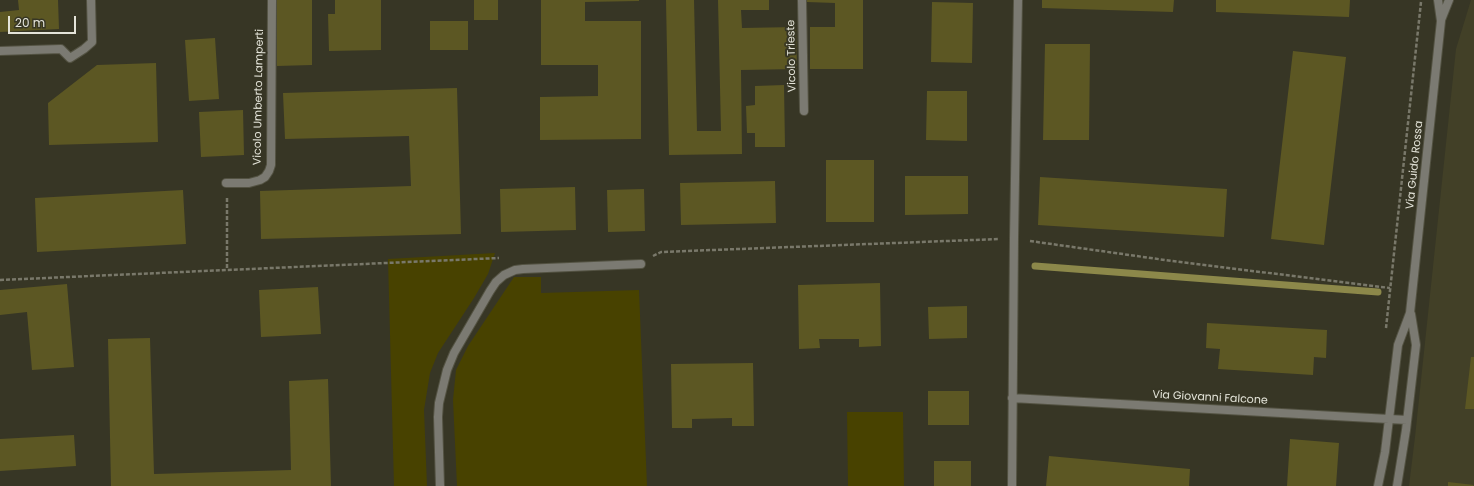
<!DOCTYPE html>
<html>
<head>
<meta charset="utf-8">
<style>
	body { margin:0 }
	#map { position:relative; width:1474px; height:486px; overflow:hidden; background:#373625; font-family:Poppins,sans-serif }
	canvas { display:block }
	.scale { position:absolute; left:8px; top:16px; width:68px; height:18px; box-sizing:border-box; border:2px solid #e4e4d9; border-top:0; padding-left:5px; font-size:12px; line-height:14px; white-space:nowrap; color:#e4e4d9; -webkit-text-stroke:3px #373625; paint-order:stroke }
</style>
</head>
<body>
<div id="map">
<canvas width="1474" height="486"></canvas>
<div class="scale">20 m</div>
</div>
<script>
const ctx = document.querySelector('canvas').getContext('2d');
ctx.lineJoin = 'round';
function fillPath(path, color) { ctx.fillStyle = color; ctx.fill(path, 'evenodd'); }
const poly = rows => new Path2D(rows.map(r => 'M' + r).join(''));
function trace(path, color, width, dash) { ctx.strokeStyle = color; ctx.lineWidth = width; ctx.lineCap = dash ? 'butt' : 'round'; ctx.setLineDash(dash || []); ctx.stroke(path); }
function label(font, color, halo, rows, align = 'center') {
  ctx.font = font + ' Poppins,sans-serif'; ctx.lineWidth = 4; ctx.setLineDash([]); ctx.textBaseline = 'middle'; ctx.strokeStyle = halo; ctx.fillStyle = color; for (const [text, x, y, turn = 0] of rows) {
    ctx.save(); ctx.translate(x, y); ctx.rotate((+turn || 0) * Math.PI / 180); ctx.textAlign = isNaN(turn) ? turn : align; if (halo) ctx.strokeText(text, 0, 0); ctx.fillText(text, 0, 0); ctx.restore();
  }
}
fillPath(poly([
	[1471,0,1474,0,1474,486,1409,486,1415,437,1456,49]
]), '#424027');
fillPath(poly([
	[495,253,488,274,474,298,438,353,430,373,424,410,427,486,394,486,388,259],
	[514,277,541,277,541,293,639,290,647,486,457,486,453,400,456,370,468,346],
	[847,412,903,412,904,486,848,486]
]), '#484200');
trace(poly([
	[1035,266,1378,292]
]), '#8c884a', 7);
fillPath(poly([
	[18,0,58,0,59,29,0,32,0,12,19,10],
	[277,0,312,0,312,65,277,66],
	[335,0,381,0,381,50,329,51,328,14,335,14],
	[474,0,498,0,498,20,474,20],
	[541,0,639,0,639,1,585,2,585,21,641,21,641,139,540,140,540,97,598,96,598,65,541,65],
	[666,0,694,0,697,131,721,131,718,0,769,0,769,10,741,10,742,28,796,27,797,69,741,70,742,154,669,155],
	[807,0,863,0,863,69,810,69,810,27,835,27,835,3,807,2],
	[1042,0,1174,0,1173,12,1042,8],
	[1216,0,1350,0,1349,17,1216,12],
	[932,2,973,3,972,63,931,62],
	[430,21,468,21,468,50,430,50],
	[215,38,219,99,189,101,185,40],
	[1045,44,1090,44,1089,140,1043,140],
	[1293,51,1346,57,1324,245,1271,239],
	[156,63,158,142,49,145,48,103,97,65],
	[784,85,785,147,755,147,755,133,747,133,746,106,755,105,755,86],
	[457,88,461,234,261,239,260,191,411,186,409,136,285,139,283,93],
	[927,91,967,91,967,141,926,140],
	[243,110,244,155,201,157,199,112],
	[826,160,874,160,874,222,826,222],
	[905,176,968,176,968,214,905,215],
	[1040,177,1227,189,1224,237,1038,225],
	[775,181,776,223,681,225,680,183],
	[575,187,576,230,501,232,500,189],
	[644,189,645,231,608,232,607,190],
	[183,190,186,244,37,252,35,198],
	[880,283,881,346,859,347,859,339,819,339,820,348,799,349,798,285],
	[67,284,74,367,32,370,27,312,0,315,0,290],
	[318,287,321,334,261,337,259,290],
	[967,306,967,338,929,339,928,307],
	[1207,323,1327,330,1326,358,1314,357,1313,375,1218,369,1220,349,1206,348],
	[150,338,154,474,291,470,289,381,328,379,331,486,111,486,108,339],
	[1471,357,1474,357,1474,409,1465,409],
	[753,363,754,426,732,426,732,418,692,419,692,428,672,428,671,364],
	[928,391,969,391,969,425,928,425],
	[74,435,76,466,0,471,0,439],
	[1290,439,1339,443,1336,486,1287,486],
	[1049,456,1190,469,1189,486,1046,486],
	[934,461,971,461,971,486,934,486],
	[1448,482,1474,485,1473,486,1448,486]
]), '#5c5723');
const minor = poly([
	[802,0,804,111],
	[1441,20,1449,0],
	[0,51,61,49,70,58,84,49,92,42,91,0],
	[226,183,249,183,260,180,265,177,269,171,271,165,272,0],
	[1012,398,1407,420],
	[440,486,438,417,439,403,447,370,454,353,490,291,496,282,504,275,515,270,523,269,641,264],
	[1012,486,1014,238,1018,0],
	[1378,486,1385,452,1398,345,1410,313,1441,21,1438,0],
	[1397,486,1406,430,1416,345,1411,314]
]);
trace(minor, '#535242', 10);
trace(poly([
	[227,198,227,270],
	[1030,241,1172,261,1390,288],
	[653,256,661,252,999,239],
	[0,280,499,258],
	[1386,328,1421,2]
]), '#79786a', 2.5, [4, 2]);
trace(minor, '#7b7a72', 8);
label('11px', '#e4e4d9', '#373625', [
	["Vicolo Trieste",792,56,-91],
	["Vicolo Umberto Lamperti",259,97,-89],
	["Via Guido Rossa",1415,165,-84],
	["Via Giovanni Falcone",1210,398,3]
]);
</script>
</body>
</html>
